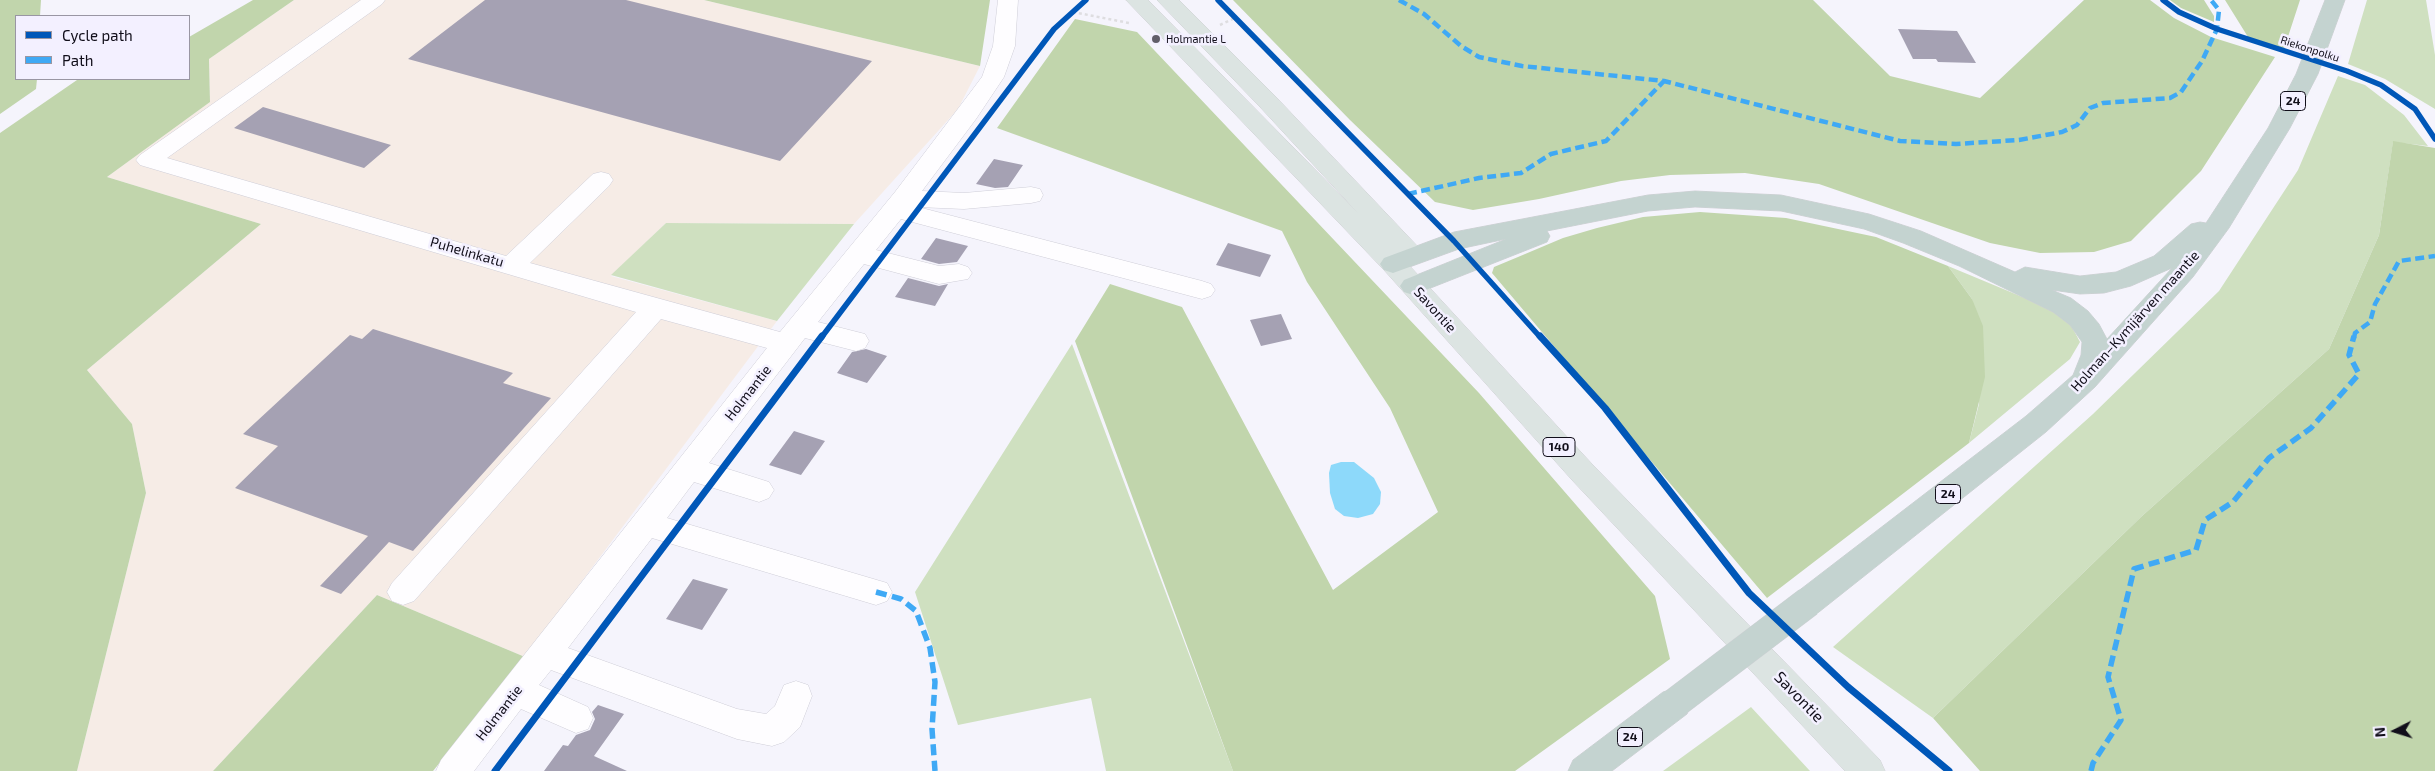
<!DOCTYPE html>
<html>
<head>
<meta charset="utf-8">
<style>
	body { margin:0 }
	#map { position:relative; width:2435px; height:771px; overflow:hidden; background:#f5f4fc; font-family:"Exo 2",sans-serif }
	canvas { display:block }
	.legend { position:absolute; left:15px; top:15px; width:175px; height:65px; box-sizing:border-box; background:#f3f0ff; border:1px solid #9996a3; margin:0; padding:6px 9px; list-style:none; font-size:15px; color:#110e1a }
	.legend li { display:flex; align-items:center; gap:10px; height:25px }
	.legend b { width:25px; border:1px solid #9996a3 }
	.north { position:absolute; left:2370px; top:706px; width:50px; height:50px; -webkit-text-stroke:4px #f3f0ff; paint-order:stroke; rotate:265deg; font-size:14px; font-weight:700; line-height:20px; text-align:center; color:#110e1a }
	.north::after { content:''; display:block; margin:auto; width:18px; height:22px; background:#110e1a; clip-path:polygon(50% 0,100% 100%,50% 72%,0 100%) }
</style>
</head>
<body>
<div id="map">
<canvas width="2435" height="771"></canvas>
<ul class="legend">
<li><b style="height:6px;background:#0057b8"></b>Cycle path</li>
<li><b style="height:6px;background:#3fa9f5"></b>Path</li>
</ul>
<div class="north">N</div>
</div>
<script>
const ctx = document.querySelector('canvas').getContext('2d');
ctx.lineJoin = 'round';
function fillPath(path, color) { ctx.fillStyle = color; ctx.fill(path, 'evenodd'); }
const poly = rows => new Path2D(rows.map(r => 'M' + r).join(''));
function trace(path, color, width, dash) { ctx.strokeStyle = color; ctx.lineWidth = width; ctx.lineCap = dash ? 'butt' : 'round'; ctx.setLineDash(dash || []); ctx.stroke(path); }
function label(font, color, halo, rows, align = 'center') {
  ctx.font = font + ' "Exo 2",sans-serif'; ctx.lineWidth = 5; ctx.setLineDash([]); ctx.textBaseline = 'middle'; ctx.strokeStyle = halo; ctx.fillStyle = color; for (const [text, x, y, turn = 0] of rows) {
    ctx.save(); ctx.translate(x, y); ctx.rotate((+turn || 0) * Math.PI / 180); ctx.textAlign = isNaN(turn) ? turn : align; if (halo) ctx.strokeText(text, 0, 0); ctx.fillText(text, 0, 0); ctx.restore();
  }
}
fillPath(poly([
	[294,0,704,0,980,66,958,109,854,224,666,223,611,276,777,321,525,657,377,595,213,771,77,771,146,493,132,424,87,370,261,224,107,177,210,102,209,59]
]), '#f6ece6');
fillPath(poly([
	[2367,0,2426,0,2435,55,2435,109,2385,79,2348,64],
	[2338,76,2365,85,2404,115,2428,146,2393,142,2379,235,2329,349,2142,516,1933,718,1833,647,2093,414,2219,291,2298,170],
	[666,223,854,224,777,321,611,275],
	[1948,266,2037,303,2062,316,2071,325,2080,342,2070,359,1969,443,1979,404,1972,299],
	[1072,344,1233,771,1106,771,1091,698,958,725,915,592],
	[1751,707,1810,771,1663,771]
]), '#cfe0c0');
fillPath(poly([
	[0,0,41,0,40,16,16,16,16,79,37,79,36,89,0,114],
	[253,0,294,0,209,59,210,102,107,177,261,224,87,370,132,424,146,493,77,771,0,771,0,133,77,80,189,79,189,37],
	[704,0,990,0,980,66],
	[1233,0,1813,0,1890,76,1980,98,2084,0,2150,0,2174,18,2211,37,2275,57,2201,171,2131,241,2094,252,2040,253,1990,243,1819,184,1745,173,1670,175,1621,181,1539,199,1473,210,1435,202,1350,120],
	[2170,0,2204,0,2214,16,2214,22,2181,8],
	[2225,0,2300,0,2284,49,2248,37],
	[1075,19,1137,32,1479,393,1655,596,1670,659,1515,771,1233,771,1075,341,1110,284,1182,307,1333,590,1438,512,1390,408,1307,282,1282,231,997,128],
	[2393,141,2435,148,2435,771,1980,771,1933,718,2142,516,2329,349,2379,235],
	[1700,212,1786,218,1876,237,1948,266,1972,299,1983,326,1985,377,1969,443,1767,598,1492,273,1494,267,1518,257,1563,238,1597,228,1643,217],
	[377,595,525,657,433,771,213,771]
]), '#c1d5ac');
fillPath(poly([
	[1341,462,1354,462,1374,478,1381,492,1380,504,1373,514,1358,518,1344,516,1335,509,1330,493,1329,473,1331,465]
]), '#8dd9fa');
fillPath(poly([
	[485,0,626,0,872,61,780,161,408,59],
	[1898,29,1957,31,1976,63,1938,62,1936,59,1913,59],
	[263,107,391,145,364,168,234,128],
	[994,159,1023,165,1008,187,995,188,976,184],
	[936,238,968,246,957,262,939,264,921,259],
	[1228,243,1271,255,1260,277,1216,265],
	[908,278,939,286,948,284,935,306,895,297],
	[1281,314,1292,339,1261,346,1250,320],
	[373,329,513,373,503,383,551,398,413,551,389,542,341,594,320,586,368,536,235,488,278,446,243,434,350,335,362,339],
	[866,349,887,356,867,383,837,373,852,352],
	[794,431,825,441,801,475,769,465],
	[693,579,728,589,702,630,666,619],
	[598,705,624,714,594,756,627,771,544,771,563,745,568,746,576,735,590,730,595,719,592,712]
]), '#a5a1b3');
const minor = poly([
	[361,0,385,0,382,4,167,158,506,256,593,174,601,172,609,174,613,180,609,186,530,263,780,332,895,192,982,77,993,46,998,0,1018,0,1015,46,1004,77,976,119,922,191,964,193,1031,187,1040,189,1043,195,1040,201,1031,203,964,209,918,207,1202,281,1211,284,1215,290,1211,296,1202,299,901,219,876,250,939,266,959,264,968,267,972,273,968,279,939,284,864,264,818,322,865,334,869,341,865,348,856,351,805,338,709,463,769,482,774,490,769,498,759,502,694,482,667,518,887,583,892,592,887,601,876,605,652,538,568,648,737,709,766,714,775,706,784,685,796,681,808,685,812,696,800,727,784,742,772,746,737,739,551,670,539,685,588,707,593,718,588,729,576,733,521,709,474,771,436,771,441,760,767,348,661,319,414,601,403,605,392,601,387,592,392,583,636,312,140,165,136,160,140,155,361,0]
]);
const major = poly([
	[1126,0,1148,0,1358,213,1260,107,1157,0,1179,0,1276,97,1421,250,1425,256,1421,262,1412,265,1407,263,1592,464,1880,760,1885,771,1845,771,1572,480,1384,270,1126,0]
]);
const highway = poly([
	[2325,0,2345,0,2318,74,2290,128,2229,228,2193,277,2095,387,2046,432,1819,612,1808,615,1797,612,1792,602,1797,592,2026,416,2073,375,2081,355,2082,342,2070,325,2053,312,1959,266,1903,243,1864,229,1781,211,1695,207,1648,211,1547,231,1550,236,1547,242,1413,295,1404,292,1400,286,1404,280,1506,239,1459,249,1393,273,1384,270,1380,264,1384,258,1454,232,1648,195,1695,191,1781,195,1869,214,1921,231,2015,272,2025,267,2080,276,2116,272,2154,256,2191,224,2200,222,2206,223,2268,128,2296,74,2325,0],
	[2172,268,2107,339,2099,324,2088,311,2071,298,2052,290,2080,294,2104,293,2131,286,2172,268],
	[1675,688,1687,692,1692,703,1687,714,1612,771,1568,771,1573,760,1663,692,1675,688]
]);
trace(minor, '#cfced8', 1);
trace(major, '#d0d0d5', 1);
trace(highway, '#d0d0d5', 1);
trace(poly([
	[1073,12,1129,23],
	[1220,25,1235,18]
]), '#dedde0', 2.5, [3, 3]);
fillPath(minor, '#fefdff');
fillPath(major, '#dce4e2');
fillPath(highway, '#c4d3d0');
const highwayBridge = poly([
	[1675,703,1808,602]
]);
trace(highwayBridge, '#d0d0d5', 31, []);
trace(highwayBridge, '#c4d3d0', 30);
trace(poly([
	[1399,0,1424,14,1461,46,1479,57,1522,66,1664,81,1900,141,1956,144,2019,140,2062,132,2077,125,2090,108,2103,103,2170,98,2181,92,2202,61,2217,29,2219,10,2211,0],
	[1408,194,1479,178,1521,173,1551,154,1606,141,1664,81],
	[2354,338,2355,333,2370,322,2375,304,2399,261,2435,256]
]), '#3fa9f5', 4.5, [9, 4.5]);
trace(poly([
	[876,592,901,599,916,611,930,648,935,682,932,729,935,771],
	[2091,771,2093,763,2121,720,2108,677,2134,569,2196,550,2205,520,2233,502,2269,458,2311,428,2359,374,2349,355,2354,336]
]), '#3fa9f5', 5.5, [11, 5.5]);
trace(poly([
	[1218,0,1454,241,1541,338],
	[2163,0,2179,12,2217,29,2347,71,2381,85,2415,109,2435,139],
	[821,338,1054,29,1086,0]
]), '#0057b8', 5.5);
trace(poly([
	[1540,336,1605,408,1749,593,1848,687,1949,771],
	[495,771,822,336]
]), '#0057b8', 7);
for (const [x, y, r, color] of [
	[1156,39,5,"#615e69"]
]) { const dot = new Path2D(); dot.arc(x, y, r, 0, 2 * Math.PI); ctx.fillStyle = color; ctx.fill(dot); trace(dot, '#f3f0ff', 2); }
label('11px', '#110e1a', '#f3f0ff', [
	["Holmantie L",1166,39]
], 'left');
label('11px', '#110e1a', '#f3f0ff', [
	["Riekonpolku",2310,49,18]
]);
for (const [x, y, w] of [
	[2293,101,25],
	[1559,447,32],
	[1948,494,25],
	[1630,737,25]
]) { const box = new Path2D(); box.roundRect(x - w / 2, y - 9.5, w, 19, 4); ctx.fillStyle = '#f3f0ff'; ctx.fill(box); trace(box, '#110e1a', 1); }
label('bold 12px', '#110e1a', null, [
	["24",2293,101],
	["140",1559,447],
	["24",1948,494],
	["24",1630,737]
]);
label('14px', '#110e1a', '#f3f0ff', [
	["Puhelinkatu",467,252,16],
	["Savontie",1435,310,48],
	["Holman–Kymijärven maantie",2135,321,-48],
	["Holmantie",748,393,-52],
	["Holmantie",499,713,-52]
]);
label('16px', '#110e1a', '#f3f0ff', [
	["Savontie",1799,697,46]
]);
</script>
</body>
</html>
